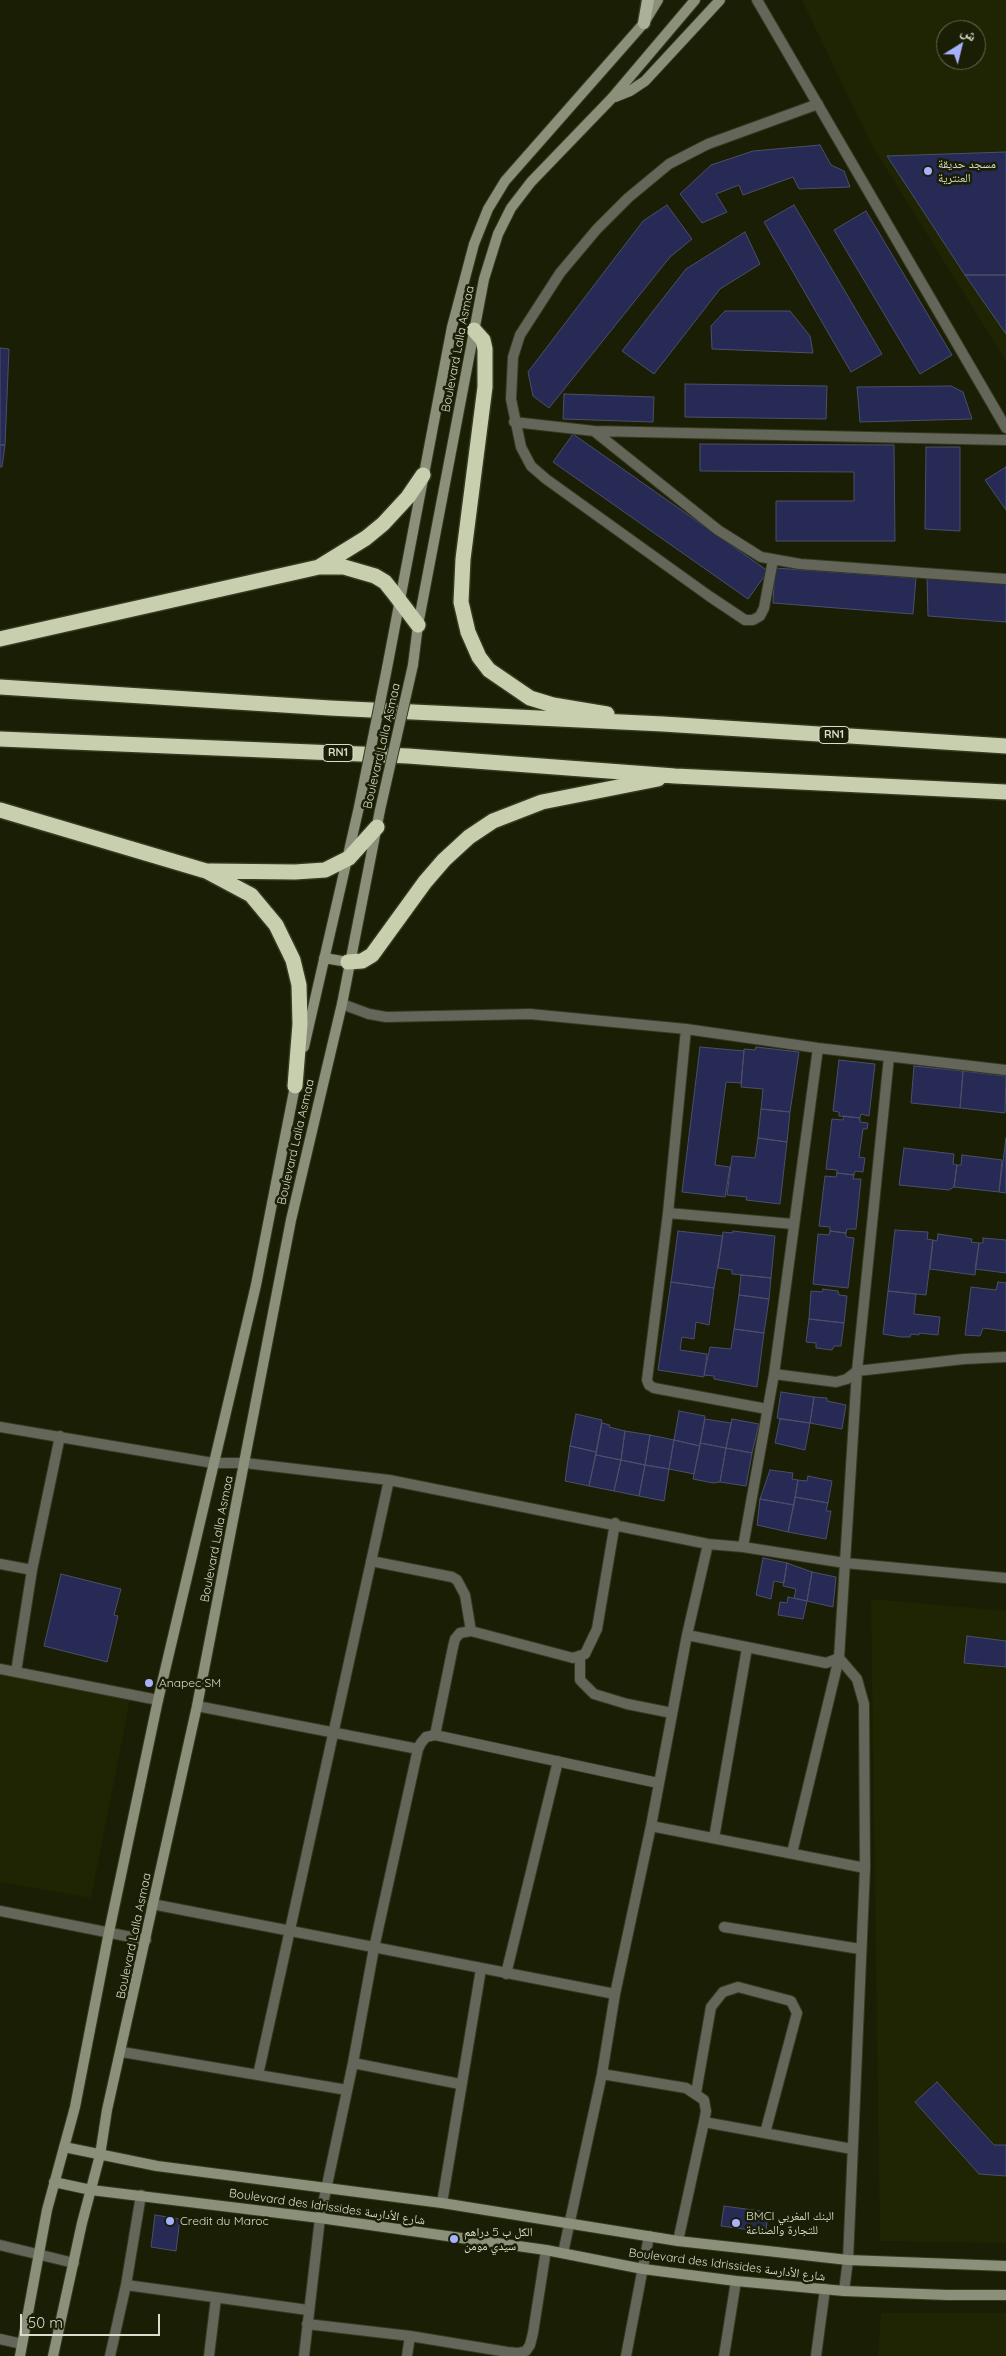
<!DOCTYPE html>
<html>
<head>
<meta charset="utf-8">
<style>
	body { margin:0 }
	#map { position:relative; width:1006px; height:2356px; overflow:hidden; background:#1a1e04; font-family:Quicksand,"Noto Naskh Arabic",sans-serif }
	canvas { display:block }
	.north { position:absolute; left:936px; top:20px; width:50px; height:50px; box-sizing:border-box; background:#1a1e04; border:1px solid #666a54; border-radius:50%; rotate:36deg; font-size:14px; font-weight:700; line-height:20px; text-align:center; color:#d9ddcd }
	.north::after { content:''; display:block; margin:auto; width:18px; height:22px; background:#a6b1fc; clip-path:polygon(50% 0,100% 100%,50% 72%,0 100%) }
	.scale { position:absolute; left:20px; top:2314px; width:140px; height:22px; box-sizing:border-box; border:2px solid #d9ddcd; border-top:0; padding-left:6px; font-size:15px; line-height:18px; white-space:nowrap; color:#d9ddcd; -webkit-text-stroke:4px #1a1e04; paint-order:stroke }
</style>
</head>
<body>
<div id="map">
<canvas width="1006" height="2356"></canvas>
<div class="north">ش</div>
<div class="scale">50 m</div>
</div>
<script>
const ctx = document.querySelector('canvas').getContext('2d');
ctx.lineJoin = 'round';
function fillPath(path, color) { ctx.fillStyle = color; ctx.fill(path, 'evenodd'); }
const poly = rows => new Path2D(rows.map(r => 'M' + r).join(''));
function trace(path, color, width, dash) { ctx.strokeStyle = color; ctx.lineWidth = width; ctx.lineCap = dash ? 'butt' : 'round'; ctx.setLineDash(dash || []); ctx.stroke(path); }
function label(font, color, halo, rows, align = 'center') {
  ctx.font = font + ' Quicksand,"Noto Naskh Arabic",sans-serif'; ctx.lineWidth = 5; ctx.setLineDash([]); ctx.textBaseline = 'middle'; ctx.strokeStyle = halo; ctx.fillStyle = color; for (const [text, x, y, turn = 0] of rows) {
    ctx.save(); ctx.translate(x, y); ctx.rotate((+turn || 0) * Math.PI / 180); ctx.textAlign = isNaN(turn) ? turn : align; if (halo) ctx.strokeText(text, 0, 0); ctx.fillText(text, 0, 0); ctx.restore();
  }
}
fillPath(poly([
	[802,0,1006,0,1006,361,871,144],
	[946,30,976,30,976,60,946,60],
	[871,1599,1006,1611,1006,2243,880,2241],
	[0,1675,130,1700,91,1898,0,1882],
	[881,2313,1006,2313,1006,2356,878,2356]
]), '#1f2502');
const building = poly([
	[820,145,831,165,844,171,850,187,799,189,793,177,743,195,739,185,716,194,727,212,702,223,680,194,711,165,753,151,820,145],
	[1006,152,1006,275,965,275,887,156,1006,152],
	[667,205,692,239,670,257,549,408,533,396,528,372,643,221,667,205],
	[794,205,882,354,851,372,764,222,794,205],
	[866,211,952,355,920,374,834,230,866,211],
	[745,232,760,264,720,289,654,374,622,351,686,269,745,232],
	[965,275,1006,275,1006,334,965,275],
	[725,311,790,311,810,336,813,353,712,349,711,326,725,311],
	[0,348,9,349,5,445,0,445,0,348],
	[685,384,827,386,826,419,685,417,685,384],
	[951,386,963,392,972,419,860,422,857,387,951,386],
	[564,394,654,397,653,422,563,419,564,394],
	[573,434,768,571,748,599,553,462,573,434],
	[700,444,894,445,895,541,776,541,776,501,854,501,854,472,700,471,700,444],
	[0,445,5,445,2,467,0,467,0,445],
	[926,447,960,447,960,531,925,529,926,447],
	[1006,467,1006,510,985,480,1006,467],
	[775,568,916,578,913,614,773,603,775,568],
	[927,578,1006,583,1006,622,928,616,927,578],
	[700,1047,744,1051,741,1083,726,1082,715,1165,730,1167,725,1197,682,1192,700,1047],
	[756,1047,799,1052,790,1112,761,1109,763,1089,741,1087,744,1049,755,1050,756,1047],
	[839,1060,875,1064,869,1116,861,1114,860,1118,839,1116,839,1112,833,1111,839,1060],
	[914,1066,963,1071,960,1108,911,1103,914,1066],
	[963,1071,1006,1076,1005,1113,960,1108,963,1071],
	[761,1109,790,1112,787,1142,758,1138,761,1109],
	[844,1116,860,1118,860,1122,868,1123,867,1129,863,1129,859,1157,865,1158,863,1172,855,1171,854,1175,837,1173,837,1170,826,1169,832,1119,843,1120,844,1116],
	[758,1138,787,1142,780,1204,746,1200,747,1197,727,1195,732,1156,755,1158,758,1138],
	[1006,1138,1006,1193,999,1192,1006,1138],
	[904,1148,954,1154,953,1164,957,1165,954,1187,949,1190,899,1185,904,1148],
	[962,1155,1002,1160,999,1192,954,1187,957,1165,961,1165,962,1155],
	[837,1173,854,1175,853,1179,861,1179,856,1229,847,1229,846,1233,830,1231,830,1227,819,1226,825,1176,836,1177,837,1173],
	[895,1230,928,1232,927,1239,933,1240,926,1295,888,1291,895,1230],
	[678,1231,723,1236,714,1288,671,1282,678,1231],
	[733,1231,775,1236,771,1278,732,1274,732,1270,718,1268,723,1232,733,1233,733,1231],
	[830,1231,846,1233,846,1237,854,1238,848,1288,813,1284,818,1234,829,1235,830,1231],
	[938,1234,972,1239,971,1242,979,1243,975,1275,930,1269,933,1240,937,1241,938,1234],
	[983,1238,1006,1240,1006,1273,975,1269,979,1243,983,1243,983,1238],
	[741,1275,771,1278,769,1299,739,1295,741,1275],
	[671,1282,714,1288,709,1325,696,1322,694,1339,682,1337,680,1350,707,1354,704,1377,658,1370,671,1282],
	[998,1282,1006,1283,1006,1331,983,1328,980,1336,965,1335,971,1287,996,1290,998,1282],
	[823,1289,838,1291,839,1295,847,1296,844,1323,809,1319,811,1291,822,1292,823,1289],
	[888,1291,916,1294,914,1314,940,1317,938,1335,919,1333,919,1335,911,1334,910,1337,901,1337,883,1334,888,1291],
	[739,1295,769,1299,764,1333,734,1329,739,1295],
	[809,1319,844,1323,841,1346,834,1346,832,1350,816,1348,816,1343,806,1342,809,1319],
	[734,1329,764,1333,757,1387,714,1379,714,1376,704,1375,710,1347,731,1349,734,1329],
	[781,1392,814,1397,810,1423,777,1418,781,1392],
	[814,1397,827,1398,827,1401,846,1405,842,1429,810,1423,814,1397],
	[679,1411,705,1416,700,1446,674,1440,679,1411],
	[576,1414,602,1420,596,1452,570,1446,576,1414],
	[705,1419,731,1423,726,1448,700,1443,705,1419],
	[732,1419,759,1424,752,1453,726,1448,732,1419],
	[780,1419,810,1423,805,1450,775,1443,780,1419],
	[602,1423,610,1425,609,1427,625,1431,621,1460,596,1455,602,1423],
	[625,1431,650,1435,645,1465,621,1460,625,1431],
	[650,1435,674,1440,669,1469,645,1465,650,1435],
	[674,1440,700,1446,694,1474,669,1469,674,1440],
	[700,1443,726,1448,720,1482,713,1483,693,1479,700,1443],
	[570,1446,596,1452,589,1486,565,1481,570,1446],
	[726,1448,752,1453,746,1486,720,1482,726,1448],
	[596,1455,621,1460,614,1491,589,1486,596,1455],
	[621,1460,645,1465,639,1496,614,1491,621,1460],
	[645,1465,669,1469,664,1501,639,1496,645,1465],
	[770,1470,793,1473,792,1479,798,1480,794,1505,760,1499,770,1470],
	[808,1476,832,1481,828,1503,795,1497,798,1480,807,1481,808,1476],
	[795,1497,828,1503,826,1511,831,1511,826,1539,788,1532,795,1497],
	[760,1499,794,1505,788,1532,757,1525,760,1499],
	[763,1558,787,1563,784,1583,774,1581,771,1599,756,1595,763,1558],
	[787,1563,812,1572,807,1601,794,1598,796,1589,783,1586,787,1563],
	[812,1572,836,1577,833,1607,807,1601,812,1572],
	[61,1574,121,1589,114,1615,118,1616,107,1662,44,1646,61,1574],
	[788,1597,807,1601,803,1619,778,1615,780,1602,787,1603,788,1597],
	[967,1636,1006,1641,1006,1667,964,1663,967,1636],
	[937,2082,994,2145,1006,2145,1006,2176,979,2174,915,2102,937,2082],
	[724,2206,768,2212,766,2232,721,2226,724,2206],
	[155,2215,180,2219,176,2251,151,2247,155,2215]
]);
fillPath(building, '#272a54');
trace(building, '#4b4f6a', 1);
const street = poly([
	[757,0,1006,428],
	[514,422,594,431,1006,440],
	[594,431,718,530,761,557,800,564,1006,579],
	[773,560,764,608,760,616,753,620,745,620,709,596,546,479,531,466,521,447,511,399,513,357,520,335,560,273,597,229,628,198,669,164,708,144,818,104],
	[342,1004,369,1014,386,1017,530,1014,686,1029,818,1048,1006,1070],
	[686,1029,668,1213,647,1380,649,1385,654,1388,767,1409],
	[668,1213,793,1224],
	[774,1374,836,1382,847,1379,857,1371,964,1359,1006,1357],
	[0,1427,213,1463,245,1463,389,1480,708,1544,743,1547,845,1563,1006,1578],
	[743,1547,774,1374,818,1048],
	[371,1561,452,1577,457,1580,465,1595,471,1631],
	[0,1564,32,1570],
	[687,1635,826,1663,839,1658,857,1679,864,1704,865,1868,848,2260,844,2291],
	[580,1657,580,1680,594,1694,627,1704,672,1713],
	[0,1669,158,1700],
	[16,1672,32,1570,60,1436],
	[197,1706,418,1749],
	[435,1735,453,1647,455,1639,460,1633,471,1631,573,1658,585,1654,597,1629,615,1523],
	[651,1826,865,1868],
	[714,1838,747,1648],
	[792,1853,839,1658,857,1371,889,1057],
	[152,1904,615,1994],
	[0,1911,146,1940],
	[724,1927,860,1949],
	[506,1974,558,1761],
	[122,2052,347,2090],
	[353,2063,460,2084],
	[602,2074,686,2088,704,2100,706,2111,704,2122,678,2241],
	[258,2075,389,1480],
	[696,2093,711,2007,723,1992,738,1987,791,2001,797,2013,765,2133],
	[704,2122,852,2149],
	[442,2203,481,1969],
	[0,2245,74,2263],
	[563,2253,602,2074,615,1994,651,1826,687,1635,708,1544],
	[126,2285,308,2310],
	[307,2324,410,2336,507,2352,518,2353,526,2351,530,2345,533,2333,546,2250],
	[0,2339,22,2344],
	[110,2356,126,2285,141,2195],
	[209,2356,216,2298],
	[304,2356,320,2218,353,2063,374,1948,418,1749,421,1743,426,1737,435,1735,658,1783],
	[407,2356,410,2336],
	[626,2356,649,2236],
	[724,2356,736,2281],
	[816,2356,825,2289]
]);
const secondary = poly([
	[615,97,630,91,645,81,720,0],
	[413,665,418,625,484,279,498,234,511,208,531,182,612,98,695,0],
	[387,668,452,327,474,244,488,209,505,181,644,23,658,0],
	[324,958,348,962],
	[304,1047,359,807],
	[64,2147,157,2166,442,2203,678,2241,848,2260,1006,2266],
	[54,2182,91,2190,320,2218,546,2250,643,2269,736,2281,844,2291,947,2295,1006,2295],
	[20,2356,47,2210,75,2107,109,1932,158,1700,256,1285,296,1081],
	[53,2356,82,2223,100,2155,107,2110,197,1706,291,1220,342,1004,380,810]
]);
const primary = poly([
	[644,23,648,0]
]);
const highway = poly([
	[474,330,483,340,485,349,485,387,463,559,461,602,468,632,479,657,489,670,530,698,553,705,607,714],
	[321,567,344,567,375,576,385,582,393,592,418,625],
	[0,639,319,567,366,538,383,524,408,497,423,475],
	[0,687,330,708,663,724,1006,746],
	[0,739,408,756,675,776,1006,792],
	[0,810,206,871,251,895,276,925,293,960,299,985,300,1024,295,1086],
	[210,871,295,872,325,870,349,858,377,827],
	[348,962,362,961,372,955,425,882,444,860,469,837,493,821,542,802,658,779]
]);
trace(street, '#353920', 12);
trace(secondary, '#353920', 12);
trace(primary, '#353920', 15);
trace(highway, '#353920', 18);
trace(street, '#636659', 10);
trace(secondary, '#8b907b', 10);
trace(primary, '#abb196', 12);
trace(highway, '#c8cfaf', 15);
const secondaryBridge = poly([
	[359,807,387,668],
	[380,810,413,665]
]);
trace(secondaryBridge, '#353920', 12, []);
trace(secondaryBridge, '#8b907b', 10);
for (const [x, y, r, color] of [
	[928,171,5,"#a6b1fc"],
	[149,1683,5,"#a6b1fc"],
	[170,2221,5,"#a6b1fc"],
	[736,2223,5,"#a6b1fc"],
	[454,2239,5,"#a6b1fc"]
]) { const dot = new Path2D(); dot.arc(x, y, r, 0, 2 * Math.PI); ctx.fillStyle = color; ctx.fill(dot); trace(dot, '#1a1e04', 2); }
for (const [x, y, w] of [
	[834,735,30],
	[338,753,30]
]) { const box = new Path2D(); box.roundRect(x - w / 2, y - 8.5, w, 17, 4); ctx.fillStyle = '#1a1e04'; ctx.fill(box); trace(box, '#d9ddcd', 1); }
label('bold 11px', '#d9ddcd', null, [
	["RN1",834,735],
	["RN1",338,753]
]);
label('12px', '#d9ddcd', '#1a1e04', [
	["مسجد حديقة",938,164],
	["العنترية",938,178],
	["Anapec SM",159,1683],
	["BMCI البنك المغربي",746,2216],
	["للتجارة والصناعة",746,2230],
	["Credit du Maroc",180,2221],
	["الكل ب 5 دراهم",464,2232],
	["سيدي مومن",464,2246]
], 'left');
label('12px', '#d9ddcd', '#1a1e04', [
	["Boulevard Lalla Asmaa",458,349,-79],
	["Boulevard Lalla Asmaa",382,746,-77],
	["Boulevard Lalla Asmaa",296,1142,-77],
	["Boulevard Lalla Asmaa",217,1539,-79],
	["Boulevard Lalla Asmaa",134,1936,-78],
	["Boulevard des Idrissides شارع الأدارسة",327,2207,8],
	["Boulevard des Idrissides شارع الأدارسة",727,2265,7]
]);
</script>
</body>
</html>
